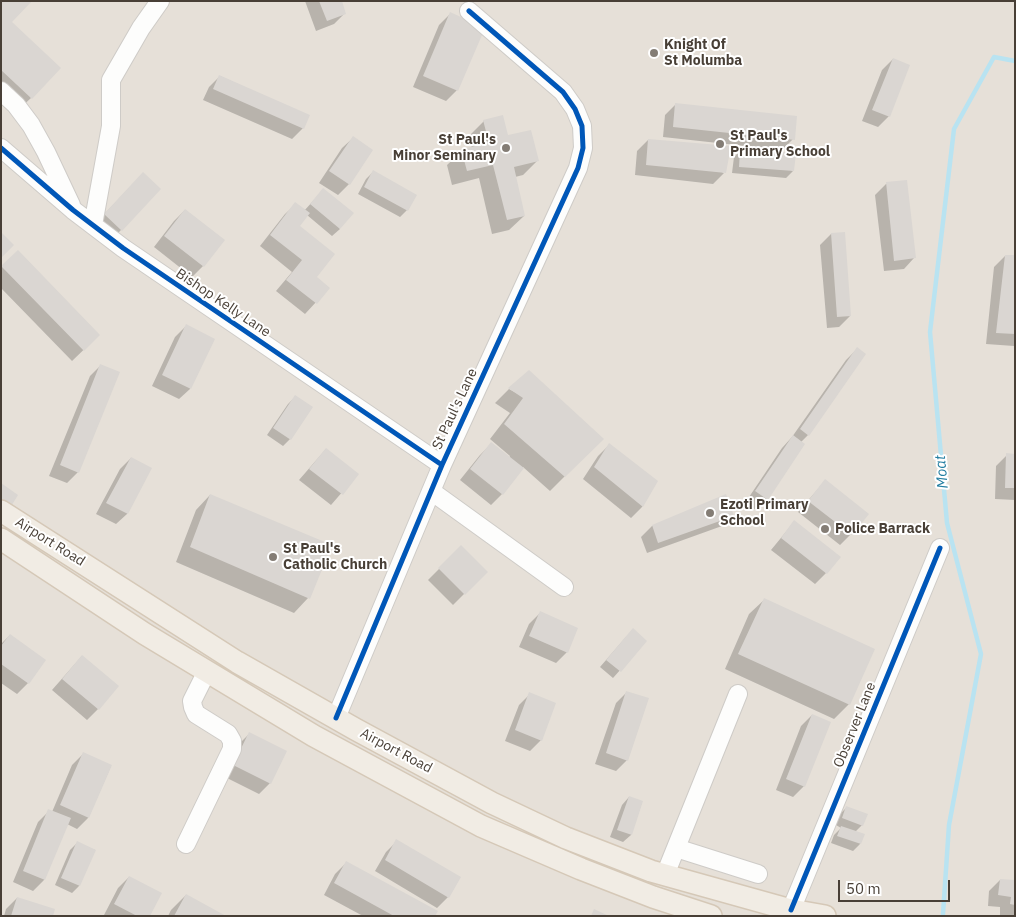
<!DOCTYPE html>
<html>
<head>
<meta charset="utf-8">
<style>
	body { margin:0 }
	#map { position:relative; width:1016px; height:917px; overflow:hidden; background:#f2efeb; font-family:"IBM Plex Sans",sans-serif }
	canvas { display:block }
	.frame { position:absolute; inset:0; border:2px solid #483f36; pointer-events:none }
	.scale { position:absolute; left:838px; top:880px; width:112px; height:22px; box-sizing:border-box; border:2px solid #483f36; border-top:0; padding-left:6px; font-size:15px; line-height:18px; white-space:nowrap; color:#483f36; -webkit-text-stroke:4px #fff; paint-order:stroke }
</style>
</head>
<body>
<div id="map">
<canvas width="1016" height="917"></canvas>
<div class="frame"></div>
<div class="scale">50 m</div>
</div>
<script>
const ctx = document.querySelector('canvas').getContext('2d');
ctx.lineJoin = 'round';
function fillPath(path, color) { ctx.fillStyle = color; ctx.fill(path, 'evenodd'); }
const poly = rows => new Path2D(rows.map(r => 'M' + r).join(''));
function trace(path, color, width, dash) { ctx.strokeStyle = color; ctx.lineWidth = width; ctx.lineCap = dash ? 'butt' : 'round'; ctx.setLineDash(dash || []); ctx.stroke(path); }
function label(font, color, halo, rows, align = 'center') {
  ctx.font = font + ' "IBM Plex Sans",sans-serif'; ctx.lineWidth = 4; ctx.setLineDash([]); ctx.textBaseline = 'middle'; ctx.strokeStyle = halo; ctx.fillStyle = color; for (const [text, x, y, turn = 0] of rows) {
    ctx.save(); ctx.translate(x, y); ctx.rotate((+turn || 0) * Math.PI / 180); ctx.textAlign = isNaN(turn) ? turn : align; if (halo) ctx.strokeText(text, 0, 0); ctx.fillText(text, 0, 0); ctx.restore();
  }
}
fillPath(poly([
	[1,1,1015,1,1015,916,1,916]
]), '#e6e0d8');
fillPath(poly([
	[1,1,10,22,31,98,16,112,1,98],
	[305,1,340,1,345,13,334,24,316,31],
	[450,14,457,90,446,101,413,87,439,25],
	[893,59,889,116,878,127,862,121,882,70],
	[220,76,308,116,303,128,292,139,203,100,209,87],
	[676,104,793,139,782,150,663,137,665,115],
	[484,121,507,136,538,160,523,175,515,177,524,216,509,230,492,234,479,178,452,185,447,165,462,151,472,148,469,136],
	[353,138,371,150,349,184,338,195,319,183,342,148],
	[648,140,724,173,713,184,635,175,637,151],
	[741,150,793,171,786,178,732,173,734,157],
	[373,172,415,195,407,210,400,217,358,194,366,179],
	[906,181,914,258,904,269,884,271,875,195,886,184],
	[132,185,121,230,110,241,94,225],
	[323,190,340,229,332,236,307,215,298,226,315,277,329,288,305,314,276,291,292,272,260,246,285,214,296,204,304,211],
	[185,210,223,241,203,266,192,277,154,247,174,221],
	[844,233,850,316,839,327,827,328,820,245,831,234],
	[18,252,99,335,72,361,1,288,1,268],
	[1005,256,1015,257,1014,346,986,344,994,267],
	[186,326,190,389,179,399,152,386,175,337],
	[857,349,808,435,801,442,767,499,756,510,745,503,782,448,792,437,846,360],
	[101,365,78,472,67,483,49,476,90,376],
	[509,389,602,439,550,491,523,467,502,494,491,505,460,480,480,455,491,444,509,458,510,456,490,439,510,413,495,403],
	[295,397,311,408,290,439,283,446,267,435,288,404],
	[609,445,656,482,642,507,631,518,583,479,598,456],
	[326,449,357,475,331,505,299,480],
	[1007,455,1015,455,1015,500,995,499,996,466],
	[131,458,150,468,127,514,116,524,96,514,120,469],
	[825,481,851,534,840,545,798,512],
	[210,495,330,546,308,598,294,613,176,562,196,510],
	[733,515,722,526,647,553,641,537,652,526],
	[794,522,826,573,815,584,771,550],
	[461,547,486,572,453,605,428,580],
	[764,600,849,704,834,719,725,669,749,614],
	[540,613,567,652,556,663,519,647,529,624],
	[10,635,28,683,17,694,1,683,1,644],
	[626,637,646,641,613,678,600,667],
	[82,656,98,709,87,720,52,690],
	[627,692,627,760,616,771,595,764,616,703],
	[530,694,541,740,530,751,505,741,519,705],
	[812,715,804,786,793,797,776,790,801,726],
	[249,734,270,783,259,794,223,776,238,745],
	[83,754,111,766,88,818,77,829,67,824,44,880,33,891,13,882,38,822,49,811,52,812,72,765],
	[629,797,642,802,631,835,623,842,610,837,622,805],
	[846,808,862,825,855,832,863,835,860,844,853,851,831,843,834,835,841,828,836,825,839,815],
	[397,841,448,897,437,908,375,871,386,852],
	[77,843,95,850,79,886,72,893,55,885,70,850],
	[346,863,434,916,363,916,324,895,335,874],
	[129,877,149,916,104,915,118,888],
	[1000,880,1015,881,1015,916,1000,915,1000,907,988,906,989,891],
	[186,895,224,916,168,916,171,910],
	[17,898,52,916,4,916,6,909]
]), '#0003');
trace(poly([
	[943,914,949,825,981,654,947,523,930,332,954,129,994,57,1015,61]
]), '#b9e3f1', 4.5);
fillPath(poly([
	[1,1,32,1,12,22,61,68,32,99,1,70],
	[319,1,342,1,346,14,327,21],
	[450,12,485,28,458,91,423,76],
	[893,58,910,65,890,117,872,110],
	[219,75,310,115,304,129,213,89],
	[675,103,797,116,795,140,673,127],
	[503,115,508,135,531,130,539,161,514,167,525,216,507,220,493,165,467,171,461,149,489,143,483,120],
	[353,136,373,150,350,185,329,171],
	[648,139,731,146,726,173,646,165],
	[740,149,796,153,794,171,739,167],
	[373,170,417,195,408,211,364,187],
	[143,172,161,189,122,231,104,214],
	[907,180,916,258,894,261,886,182],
	[323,188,354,213,340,229,310,204],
	[295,202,310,213,300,226,335,254,317,277,330,288,317,304,286,280,302,260,270,235],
	[185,209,225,240,204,267,164,236],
	[1,232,14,245,1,258],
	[845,232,851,316,837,317,831,233],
	[18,250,100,335,84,351,1,266],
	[1005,255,1015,255,1015,334,996,333],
	[186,324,215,339,191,389,162,375],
	[857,347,866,354,809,436,800,429],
	[100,364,120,372,79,473,60,465],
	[529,370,604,439,565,477,504,424,523,398,508,388],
	[295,395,313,407,291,440,273,428],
	[793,435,805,444,768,500,755,491],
	[491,442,524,468,503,495,470,469],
	[609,443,658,481,643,507,594,467],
	[326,448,359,474,343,495,309,469],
	[1006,453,1015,454,1015,488,1005,488],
	[131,457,152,468,128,514,106,503],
	[825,479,869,514,852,535,808,501],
	[1,483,18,495,10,508,1,502],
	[210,494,332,545,310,599,190,547],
	[726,494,734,516,658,543,652,525],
	[794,520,841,557,827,574,781,538],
	[461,545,488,572,465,595,438,568],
	[764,598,875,649,850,705,738,654],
	[540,611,578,628,568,653,529,636],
	[633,628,647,641,621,672,606,660],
	[10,634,46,660,29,684,1,664,1,646],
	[82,655,119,686,99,710,62,679],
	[626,691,649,698,628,761,606,753],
	[529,692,556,703,542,741,515,730],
	[812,714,831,722,805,787,786,779],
	[249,732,287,751,271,784,233,765],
	[83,752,112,765,89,818,60,805],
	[629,796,643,801,632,835,617,830],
	[846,806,868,814,863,826,842,818],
	[48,809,71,818,45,880,23,871],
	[841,826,865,834,861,844,837,836],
	[396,839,461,877,449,898,385,860],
	[77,841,96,850,80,886,61,878],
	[346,861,438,911,435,916,394,916,334,883],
	[129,876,162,893,150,916,137,916,114,904],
	[1000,879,1015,880,1015,905,1010,904,1011,897,998,895],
	[186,894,226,916,174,916],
	[17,897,55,909,53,916,11,916],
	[594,909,609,916,591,916]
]), '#dad6d2');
const minor = poly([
	[1,91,16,105,31,125,46,152,71,205],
	[1,148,73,210,123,248,442,465],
	[93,225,111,126,111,80,141,28,160,1],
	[431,491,564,587],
	[336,718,442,465,578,168,583,148,582,126,575,109,563,92,469,11],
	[186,844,232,749,232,741,228,734,196,714,193,707,192,701,207,671],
	[676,848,758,874],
	[665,875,738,694],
	[791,910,940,548]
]);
const major = poly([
	[1,511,237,662,355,729,492,803,566,838,651,871,791,910,825,916],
	[1,539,145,634,314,736,481,826,581,869,653,897,711,916]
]);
trace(minor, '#cecbc7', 20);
trace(major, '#d5c8b7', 24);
trace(minor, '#fdfdfc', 18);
trace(major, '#f1ece4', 21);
trace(poly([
	[1,148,73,210,123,248,442,465],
	[336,718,442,465,578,168,583,148,582,126,575,109,563,92,469,11],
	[791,910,940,548]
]), '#0057b8', 5);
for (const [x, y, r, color] of [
	[654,53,5,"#847d75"],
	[720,144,5,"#847d75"],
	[506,148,5,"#847d75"],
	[710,513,5,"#847d75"],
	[825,529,5,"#847d75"],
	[273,557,5,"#847d75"]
]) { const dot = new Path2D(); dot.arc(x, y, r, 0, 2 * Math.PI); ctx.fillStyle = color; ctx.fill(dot); trace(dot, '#fff', 2); }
label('bold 14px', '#483f36', '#fff', [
	["Knight Of",664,45],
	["St Molumba",664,61],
	["St Paul's",730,136],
	["Primary School",730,152],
	["St Paul's",496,140,"right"],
	["Minor Seminary",496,156,"right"],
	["Ezoti Primary",720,505],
	["School",720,521],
	["Police Barrack",835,529],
	["St Paul's",283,549],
	["Catholic Church",283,565]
], 'left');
label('14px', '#483f36', '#fff', [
	["Bishop Kelly Lane",223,303,34],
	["St Paul's Lane",455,409,-65],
	["Airport Road",50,542,32],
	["Observer Lane",855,725,-68],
	["Airport Road",396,751,28]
]);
label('italic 15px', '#257fa2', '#fff', [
	["Moat",942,472,-95]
]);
</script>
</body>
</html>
